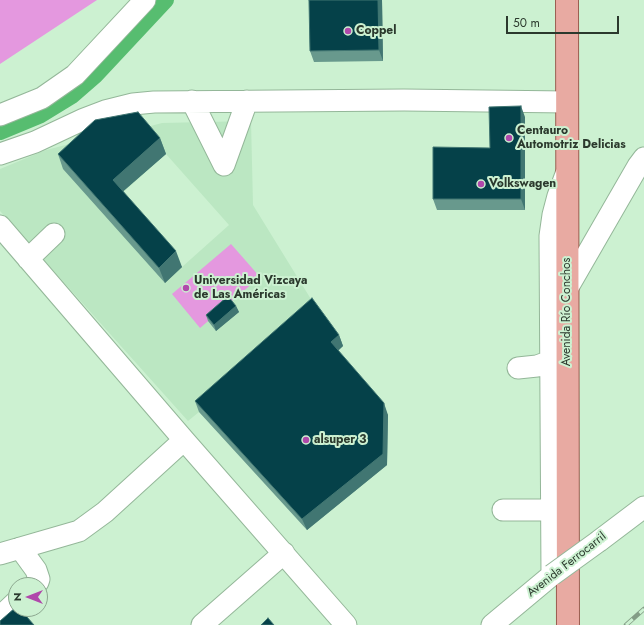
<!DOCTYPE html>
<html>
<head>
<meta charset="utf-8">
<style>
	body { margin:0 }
	#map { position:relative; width:644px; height:625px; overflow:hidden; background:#ccf1d1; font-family:Jost,sans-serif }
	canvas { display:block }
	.north { position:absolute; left:8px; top:577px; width:40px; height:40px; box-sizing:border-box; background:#ccf1d1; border:1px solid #8ca78f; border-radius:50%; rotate:270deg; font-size:11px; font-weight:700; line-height:16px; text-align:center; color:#2b392d }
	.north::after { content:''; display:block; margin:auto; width:14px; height:18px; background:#b048ab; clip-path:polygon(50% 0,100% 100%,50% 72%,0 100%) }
	.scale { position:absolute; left:506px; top:16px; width:113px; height:18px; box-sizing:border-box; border:2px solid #2b392d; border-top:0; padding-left:5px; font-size:12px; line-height:14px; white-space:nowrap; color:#2b392d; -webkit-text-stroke:3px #ccf1d1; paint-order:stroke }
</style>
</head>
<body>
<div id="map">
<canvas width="644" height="625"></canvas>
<div class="north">N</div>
<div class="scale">50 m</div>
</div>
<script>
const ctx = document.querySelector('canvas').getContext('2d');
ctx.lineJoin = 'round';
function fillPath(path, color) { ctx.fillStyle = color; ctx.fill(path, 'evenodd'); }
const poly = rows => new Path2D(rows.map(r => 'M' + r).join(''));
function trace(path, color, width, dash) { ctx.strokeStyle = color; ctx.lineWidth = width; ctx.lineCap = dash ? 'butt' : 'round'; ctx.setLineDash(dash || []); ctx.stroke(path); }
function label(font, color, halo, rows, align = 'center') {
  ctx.font = font + ' Jost,sans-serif'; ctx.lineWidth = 4; ctx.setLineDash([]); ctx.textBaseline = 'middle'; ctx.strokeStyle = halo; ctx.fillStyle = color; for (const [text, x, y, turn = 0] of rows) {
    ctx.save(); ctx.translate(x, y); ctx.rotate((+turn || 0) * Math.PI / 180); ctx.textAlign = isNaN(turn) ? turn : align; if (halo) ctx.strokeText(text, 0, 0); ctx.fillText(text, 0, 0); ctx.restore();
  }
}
fillPath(poly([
	[251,121,253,205,317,309,199,412,188,421,0,211,0,169,46,150,101,136,143,128,162,123],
	[166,154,229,225,182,267,119,196]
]), '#bbe7c2');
fillPath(poly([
	[0,0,97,0,0,64],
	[231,244,260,277,200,328,172,294]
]), '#e498df');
trace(poly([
	[0,132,41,115,72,96,95,76,166,0]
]), '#57bd70', 16);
const minor = poly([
	[192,101,224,165,247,101],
	[0,115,42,98,75,75,145,0],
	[0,154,35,142,84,119,105,111,133,104,154,102,404,100,567,102],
	[0,226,184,440,346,625],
	[28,259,54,234],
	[567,289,638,166,644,158],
	[518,368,537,366,551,361],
	[503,510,552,510],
	[599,541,644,507],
	[20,548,36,570,39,579,38,582,35,585],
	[0,554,79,531,105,512,184,440],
	[0,617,16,602],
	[202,625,284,553],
	[492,625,552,575,550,236,553,215,558,196,566,174]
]);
const major = poly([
	[567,0,568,625]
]);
trace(minor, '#94b799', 23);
trace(major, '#9b5e51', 24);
trace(minor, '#fff', 21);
trace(major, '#e8aaa2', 22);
const rail = poly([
	[626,625,644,609]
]);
trace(rail, '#839d86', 4.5);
trace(rail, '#ccf1d1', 3, [9]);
const minorBridge = poly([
	[552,575,599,541]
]);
trace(minorBridge, '#94b799', 23, []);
trace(minorBridge, '#fff', 21);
fillPath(poly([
	[309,0,382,0,383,61,314,62,310,51],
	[525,117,525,210,437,210,433,199,490,148],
	[160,138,166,154,123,191,182,267,165,283,63,169,58,154],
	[236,306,239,312,216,331,208,321,206,315],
	[339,335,343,346,338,351,388,415,387,465,307,530,199,412,195,401]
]), '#68998d');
fillPath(poly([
	[378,0,382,0,383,61,379,50],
	[521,106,525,117,525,210,521,199],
	[160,138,166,154,119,195,113,180],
	[176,251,182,267,165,283,159,268],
	[236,306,239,312,216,331,214,325],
	[339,335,343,346,335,353,331,342],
	[384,403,388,415,387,465,307,530,302,519]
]), '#417672');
const building = poly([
	[309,0,378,0,379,50,310,51,309,0],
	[521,106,521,199,433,199,433,147,490,148,489,107,521,106],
	[138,112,160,138,113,180,176,251,159,268,58,154,95,120,138,112],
	[228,296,236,306,214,325,206,315,228,296],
	[312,298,339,335,331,342,384,403,383,454,302,519,195,401,312,298],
	[16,607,16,609,20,609,34,625,0,625,0,621,16,607],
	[268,618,274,625,261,625,268,618]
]);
fillPath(building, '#054149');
trace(building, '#417672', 1);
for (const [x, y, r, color] of [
	[348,31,4,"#b048ab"],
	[509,138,4,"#b048ab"],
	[481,184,4,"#b048ab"],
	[186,288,4,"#b048ab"],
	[306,440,4,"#b048ab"]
]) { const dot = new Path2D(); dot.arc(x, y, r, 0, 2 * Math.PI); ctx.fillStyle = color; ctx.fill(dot); trace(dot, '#ccf1d1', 1.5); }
label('bold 12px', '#2b392d', '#ccf1d1', [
	["Coppel",356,31],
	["Centauro",517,131],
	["Automotriz Delicias",517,145],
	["Volkswagen",489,184],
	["Universidad Vizcaya",194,281],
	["de Las Américas",194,295],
	["alsuper 3",314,440]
], 'left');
label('12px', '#2b392d', '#ccf1d1', [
	["Avenida Río Conchos",567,312,-90],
	["Avenida Ferrocarril",567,565,-38]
]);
</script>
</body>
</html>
